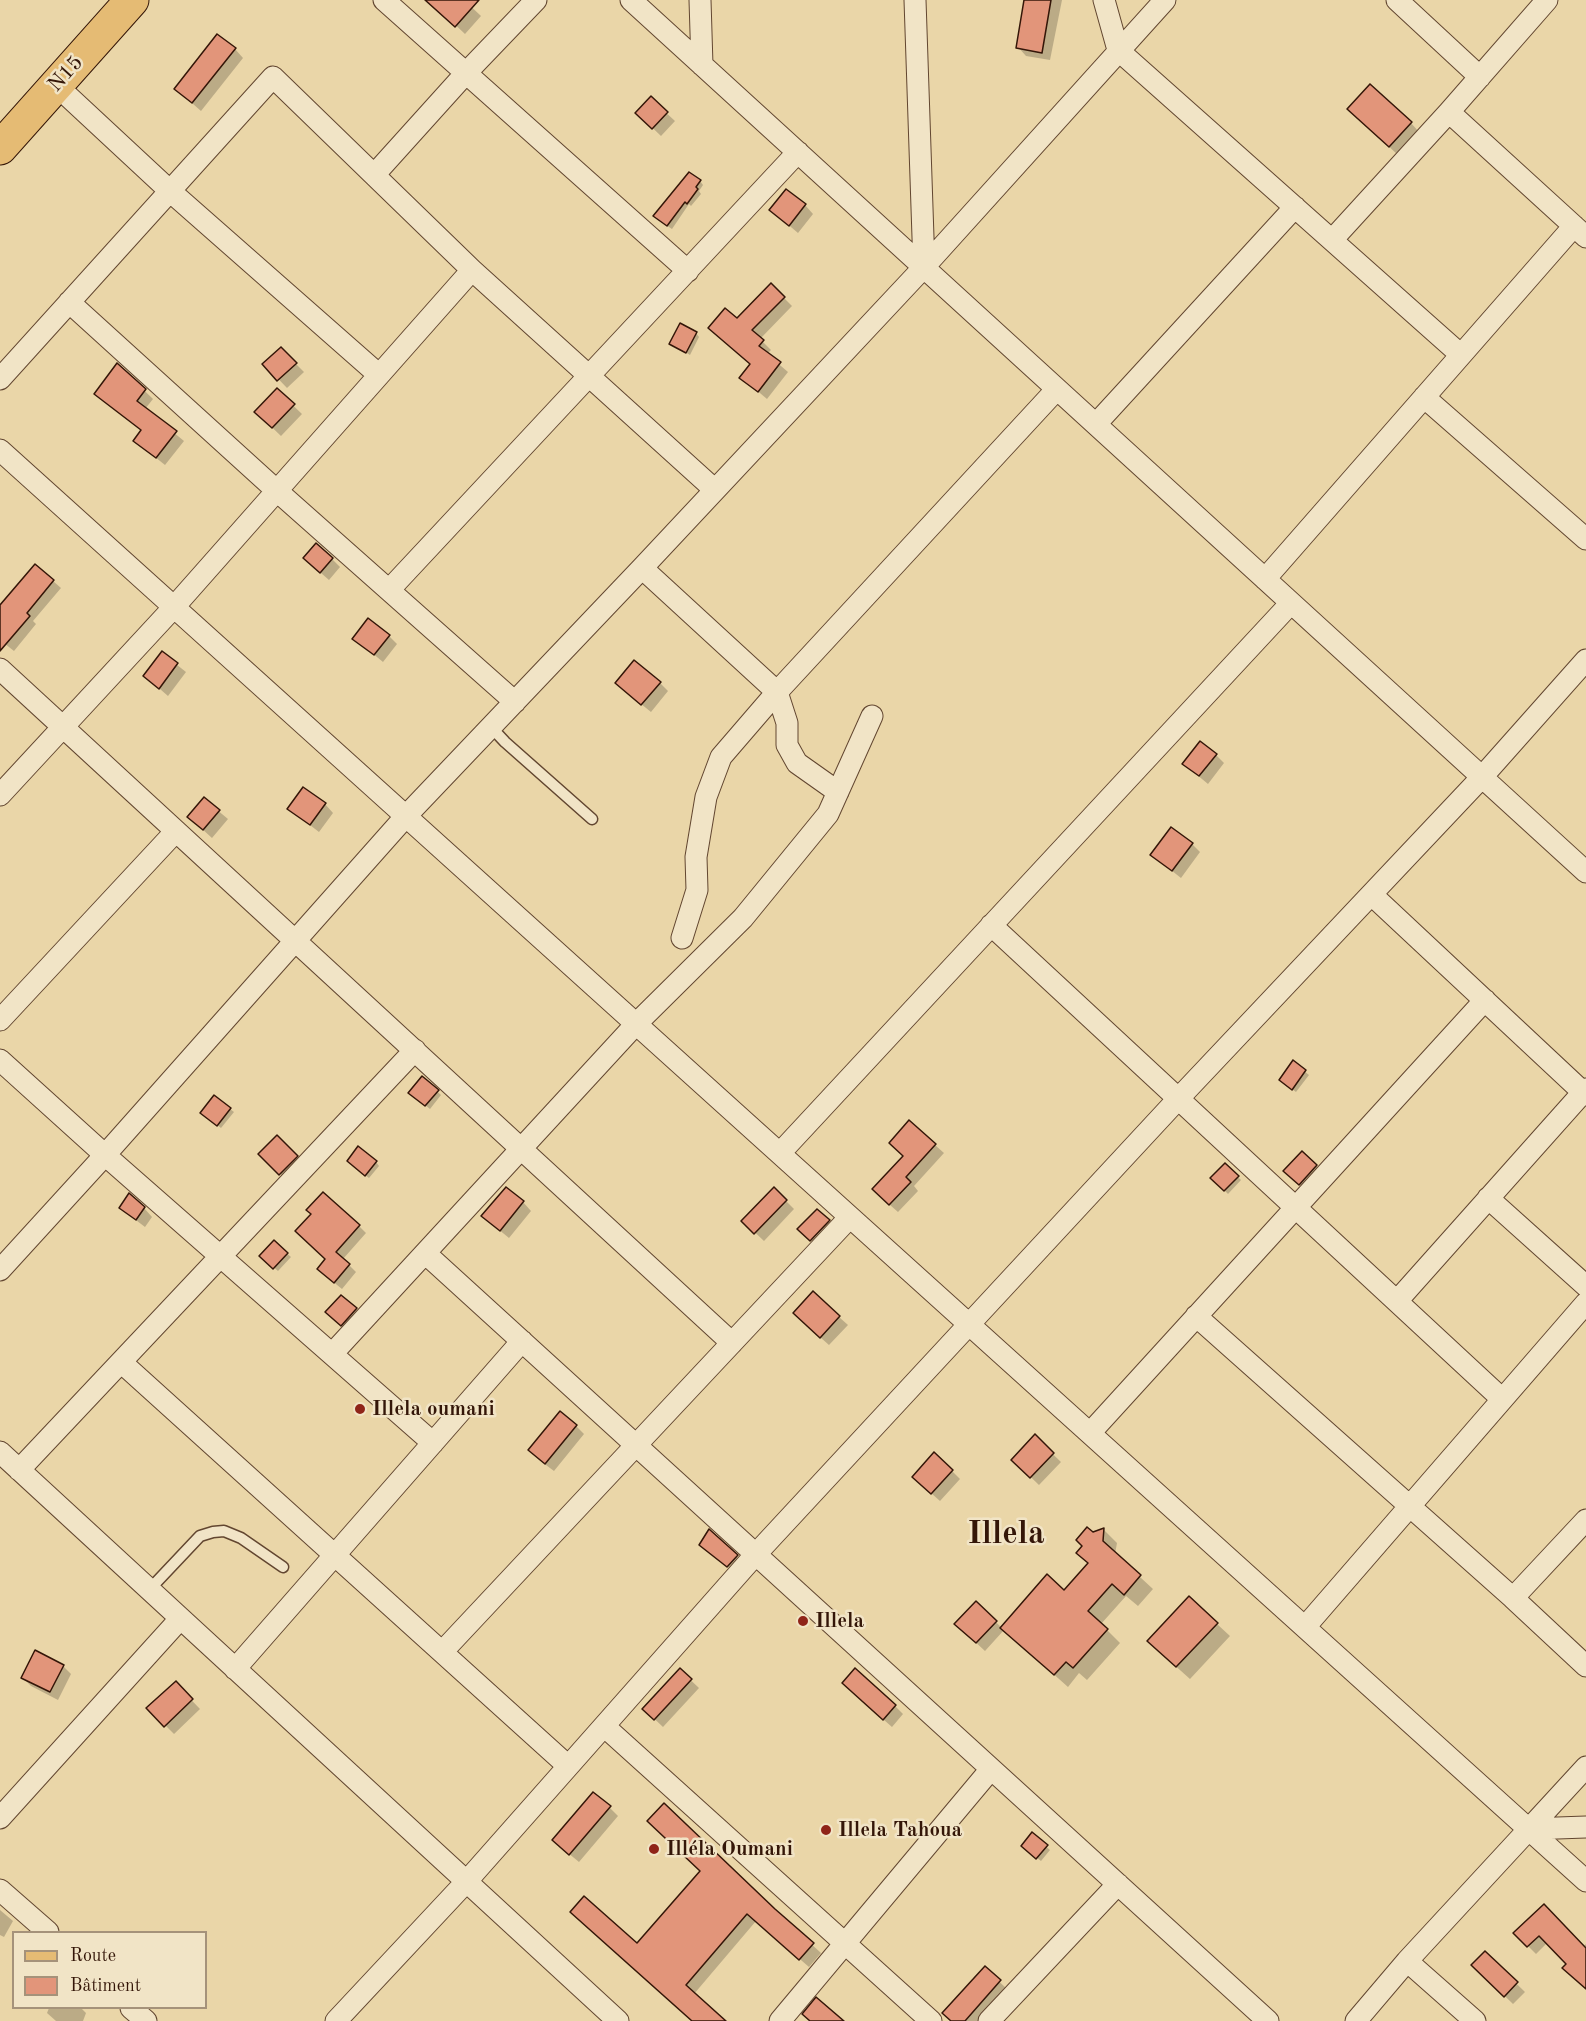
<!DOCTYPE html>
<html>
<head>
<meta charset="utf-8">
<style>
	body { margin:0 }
	#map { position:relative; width:1586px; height:2021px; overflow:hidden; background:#ead6a8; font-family:"Old Standard TT",serif }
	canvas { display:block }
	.legend { position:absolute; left:12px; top:1931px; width:195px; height:78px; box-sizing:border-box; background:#f1e4c6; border:2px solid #a5927a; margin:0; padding:8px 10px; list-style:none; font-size:18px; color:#341608 }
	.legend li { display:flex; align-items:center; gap:12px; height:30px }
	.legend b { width:30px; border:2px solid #a5927a }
</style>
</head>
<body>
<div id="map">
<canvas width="1586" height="2021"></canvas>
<ul class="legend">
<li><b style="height:8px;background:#e5bb74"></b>Route</li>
<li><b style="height:16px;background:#e2957a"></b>Bâtiment</li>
</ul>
</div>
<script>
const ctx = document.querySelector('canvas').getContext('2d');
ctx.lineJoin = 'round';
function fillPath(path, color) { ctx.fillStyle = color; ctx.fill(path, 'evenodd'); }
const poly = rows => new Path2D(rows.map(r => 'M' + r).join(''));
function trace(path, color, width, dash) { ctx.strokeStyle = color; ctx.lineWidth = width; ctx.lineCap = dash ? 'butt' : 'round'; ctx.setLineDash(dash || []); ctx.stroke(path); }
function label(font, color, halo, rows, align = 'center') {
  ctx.font = font + ' "Old Standard TT",serif'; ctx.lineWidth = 5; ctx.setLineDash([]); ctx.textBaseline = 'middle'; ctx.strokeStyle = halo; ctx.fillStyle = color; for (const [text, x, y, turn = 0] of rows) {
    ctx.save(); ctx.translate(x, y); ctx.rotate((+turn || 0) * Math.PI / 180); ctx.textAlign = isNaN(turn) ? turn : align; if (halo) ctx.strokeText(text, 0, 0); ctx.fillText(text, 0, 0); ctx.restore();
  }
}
fillPath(poly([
	[429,0,464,0,481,16,465,34],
	[1025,0,1062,0,1050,60,1026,56,1018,47],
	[235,49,243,58,201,111,176,89],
	[651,99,675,121,661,136,637,113],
	[1357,117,1411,123,1419,132,1398,155],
	[700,181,703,185,699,191,701,194,691,206,689,204,672,229,658,220],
	[805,205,813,214,798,233,771,210],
	[771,285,792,306,760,339,771,350,767,354,788,372,767,399,741,377,751,364,737,320],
	[696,333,699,337,690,355,671,343],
	[281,349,304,372,287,388,264,364],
	[118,365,153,399,145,409,184,441,165,465,135,441,142,431,96,394],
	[277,390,302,414,281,436,256,412],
	[332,559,340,567,329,580,313,566],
	[53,581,61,588,33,621,36,624,14,651,0,640,0,608],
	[389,636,397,644,383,662,354,638],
	[162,653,186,672,168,696,145,676],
	[660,683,668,691,651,712,625,691],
	[1216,755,1224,763,1208,784,1184,764],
	[204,799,228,819,212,838,189,817],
	[325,804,333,813,319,832,289,809],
	[1192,844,1200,852,1181,878,1152,855],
	[1293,1062,1309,1075,1296,1092,1284,1083],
	[422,1078,441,1095,430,1109,414,1096],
	[230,1109,234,1112,221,1128,206,1116],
	[909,1122,944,1153,914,1186,918,1191,898,1212,882,1198,905,1156],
	[277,1137,305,1165,289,1182,260,1154],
	[1302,1153,1325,1174,1308,1192,1285,1171],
	[376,1162,379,1166,369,1178,352,1165],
	[1225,1165,1241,1180,1228,1194,1212,1178],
	[774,1189,794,1209,764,1241,743,1221],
	[523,1202,531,1211,509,1238,492,1224],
	[120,1208,144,1208,152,1217,145,1227],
	[817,1211,837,1229,819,1248,799,1229],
	[359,1226,366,1233,343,1259,356,1272,342,1289,326,1276,327,1259],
	[274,1242,291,1257,278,1271,261,1256],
	[356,1309,364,1317,350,1333,336,1321],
	[839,1317,848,1325,829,1345,803,1322],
	[576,1426,584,1434,554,1471,538,1459],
	[1035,1437,1061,1462,1039,1485,1013,1460],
	[952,1471,960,1479,940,1501,922,1485],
	[1104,1530,1117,1543,1115,1554,1153,1589,1138,1606,1126,1596,1101,1624,1120,1643,1087,1680,1079,1673,1068,1687,1004,1630,985,1651,956,1624,976,1603,1002,1628,1064,1592,1089,1564,1093,1534],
	[710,1532,740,1560,732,1570,704,1549],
	[1217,1624,1230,1636,1190,1679,1162,1654],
	[63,1666,71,1674,58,1700,31,1686,22,1677],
	[680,1670,699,1688,663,1727,644,1709],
	[175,1683,200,1709,174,1734,148,1708],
	[852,1692,895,1706,903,1714,892,1727],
	[610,1808,618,1816,579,1862,562,1848],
	[1032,1835,1050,1850,1041,1861,1027,1850],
	[702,1871,774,1910,821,1953,809,1967,756,1921,694,1994,724,2021,693,2021,637,1945],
	[1544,1906,1583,1947,1586,1944,1586,1988,1568,1964,1548,1942,1536,1954,1515,1933],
	[0,1910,13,1921,4,1937,0,1935],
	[1485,1953,1525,1992,1513,2004,1473,1965],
	[985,1968,1008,1990,980,2021,952,2021],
	[49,2008,81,2008,86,2013,83,2021,56,2021,47,2013]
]), '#0003');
const building = poly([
	[425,0,479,0,455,27,425,0],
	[1024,0,1051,0,1042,53,1016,48,1024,0],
	[217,34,236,48,192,103,174,89,217,34],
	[1370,84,1412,122,1389,147,1347,109,1370,84],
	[651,96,668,112,652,129,635,113,651,96],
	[689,172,701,180,696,187,698,189,687,204,685,202,667,226,653,216,689,172],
	[786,189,806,204,789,226,769,210,786,189],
	[771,283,785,297,752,330,764,340,759,346,781,362,758,392,739,378,750,364,708,328,725,308,737,318,771,283],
	[680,323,697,332,686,353,669,344,680,323],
	[281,347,297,363,277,381,262,364,281,347],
	[117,363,146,389,137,401,177,431,156,458,133,441,141,430,94,394,117,363],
	[277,388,295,404,272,428,254,412,277,388],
	[316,543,333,558,320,573,303,558,316,543],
	[35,564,54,580,27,613,30,616,0,651,0,605,35,564],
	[368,618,390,635,374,655,352,639,368,618],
	[162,651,178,663,159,689,143,676,162,651],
	[634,660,661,682,641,705,615,683,634,660],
	[1200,741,1217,754,1199,776,1182,764,1200,741],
	[303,787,326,803,310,825,287,809,303,787],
	[204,797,220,810,203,830,187,817,204,797],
	[1171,827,1193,843,1172,871,1150,855,1171,827],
	[1293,1060,1306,1070,1292,1090,1279,1080,1293,1060],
	[422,1076,439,1090,425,1106,408,1093,422,1076],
	[214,1095,231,1108,217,1126,200,1113,214,1095],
	[909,1120,936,1144,906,1177,911,1182,889,1205,872,1189,903,1156,889,1143,909,1120],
	[277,1135,298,1156,279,1175,258,1154,277,1135],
	[358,1146,377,1161,365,1176,347,1161,358,1146],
	[1302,1151,1317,1165,1299,1185,1283,1171,1302,1151],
	[1225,1163,1239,1176,1224,1191,1210,1178,1225,1163],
	[506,1187,524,1201,500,1231,481,1216,506,1187],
	[774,1187,787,1200,754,1234,741,1221,774,1187],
	[323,1192,360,1225,336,1252,350,1264,334,1283,317,1269,325,1259,295,1231,311,1214,306,1210,323,1192],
	[129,1193,145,1207,136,1220,119,1208,129,1193],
	[817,1209,830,1220,810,1241,797,1229,817,1209],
	[274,1240,288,1253,273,1269,259,1256,274,1240],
	[813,1291,840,1316,820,1338,793,1313,813,1291],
	[341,1295,357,1308,341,1326,325,1312,341,1295],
	[560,1411,577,1425,545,1464,528,1450,560,1411],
	[1035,1434,1054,1453,1030,1478,1011,1460,1035,1434],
	[934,1452,953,1470,931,1494,912,1477,934,1452],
	[1087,1527,1093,1532,1104,1528,1103,1541,1141,1575,1124,1595,1112,1584,1088,1611,1108,1629,1073,1668,1066,1662,1054,1675,1000,1628,1047,1574,1064,1590,1088,1563,1076,1553,1082,1546,1076,1540,1087,1527],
	[709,1529,738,1555,727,1567,699,1545,709,1529],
	[1189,1596,1218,1623,1176,1667,1147,1641,1189,1596],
	[976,1601,997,1621,976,1643,954,1624,976,1601],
	[35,1650,64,1665,50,1692,21,1678,35,1650],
	[680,1668,692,1679,654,1720,642,1709,680,1668],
	[855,1668,896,1705,883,1720,842,1683,855,1668],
	[176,1681,193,1699,164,1727,146,1708,176,1681],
	[593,1792,611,1806,569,1855,552,1840,593,1792],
	[664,1803,775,1909,814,1943,799,1960,747,1914,686,1985,726,2021,692,2021,570,1912,584,1896,637,1943,700,1871,647,1821,664,1803],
	[1032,1832,1048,1845,1036,1859,1021,1846,1032,1832],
	[1544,1904,1586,1948,1586,1989,1562,1968,1566,1964,1539,1936,1527,1947,1513,1933,1544,1904],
	[1485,1951,1518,1982,1504,1997,1471,1965,1485,1951],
	[985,1966,1001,1980,965,2021,951,2021,942,2013,985,1966],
	[816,1997,844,2021,810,2021,802,2014,816,1997]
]);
fillPath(building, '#e2957a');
trace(building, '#341608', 1.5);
const lane = poly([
	[491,727,505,742,592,819],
	[149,1590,200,1536,213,1532,224,1531,241,1538,283,1567]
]);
const street = poly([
	[384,0,688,271],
	[631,0,1586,872],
	[700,0,702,65],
	[915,0,924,267],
	[1104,0,1118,50,1461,355],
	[1397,0,1480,77],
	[56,85,170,191,379,375],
	[1449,112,1586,237],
	[374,175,466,73,536,0],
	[1332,240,1449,112,1547,0],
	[69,302,276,490,515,702],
	[0,379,273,77,472,270,715,490],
	[1424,397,1586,539],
	[1096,424,1295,207],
	[0,450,1586,1881],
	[642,568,777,692,787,723,787,745,797,763,838,792],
	[1265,579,1574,226],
	[389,590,798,152],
	[0,669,732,1343],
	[0,795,174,607,472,270],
	[1372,895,1586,1095],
	[991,925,1502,1399],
	[682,938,697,890,696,857,706,797,721,757,777,692,1057,389],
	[0,1020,176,831],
	[0,1060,105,1155,433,1443],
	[780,1153,1291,603],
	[1488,1198,1586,1286],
	[425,1253,1268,2021],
	[0,1270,105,1155,406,816,642,568,924,267,1165,0],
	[1397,1301,1586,1089],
	[1196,1316,1513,1598,1586,1666],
	[332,1354,636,1024,743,918,828,814,872,716],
	[121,1362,568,1766],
	[1090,1433,1485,1000],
	[0,1452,618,2021],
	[19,1470,415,1050],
	[1513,1598,1586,1520],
	[1305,1627,1586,1303],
	[442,1652,850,1217],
	[235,1669,522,1341],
	[604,1726,931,2021],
	[0,1818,180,1619],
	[1529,1829,1586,1767],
	[0,1890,48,1932],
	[1407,1961,1475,2021],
	[131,2008,146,2021],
	[336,2021,466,1882,756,1554,1178,1099,1482,777,1586,660],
	[780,2021,991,1769],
	[989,2021,1118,1884],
	[1356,2021,1407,1961,1529,1829,1586,1827]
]);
const primary = poly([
	[0,148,132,0]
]);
trace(lane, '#624630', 13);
trace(street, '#624630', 23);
trace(primary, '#341608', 35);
trace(lane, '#f1e4c6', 10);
trace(street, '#f1e4c6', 21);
trace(primary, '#e5bb74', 33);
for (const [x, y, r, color] of [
	[360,1409,6,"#8f2418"],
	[803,1621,6,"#8f2418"],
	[826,1830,6,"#8f2418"],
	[654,1849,6,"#8f2418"]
]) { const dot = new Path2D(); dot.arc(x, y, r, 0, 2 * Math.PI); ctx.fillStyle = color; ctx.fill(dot); trace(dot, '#f1e4c6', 2); }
label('21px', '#341608', '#f1e4c6', [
	["N15",66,74,-48]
]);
label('bold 21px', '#341608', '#f1e4c6', [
	["Illela oumani",372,1409],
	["Illela",815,1621],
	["Illela Tahoua",838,1830],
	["Illéla Oumani",666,1849]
], 'left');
label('bold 33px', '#341608', '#f1e4c6', [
	["Illela",1006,1534]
]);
</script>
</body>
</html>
